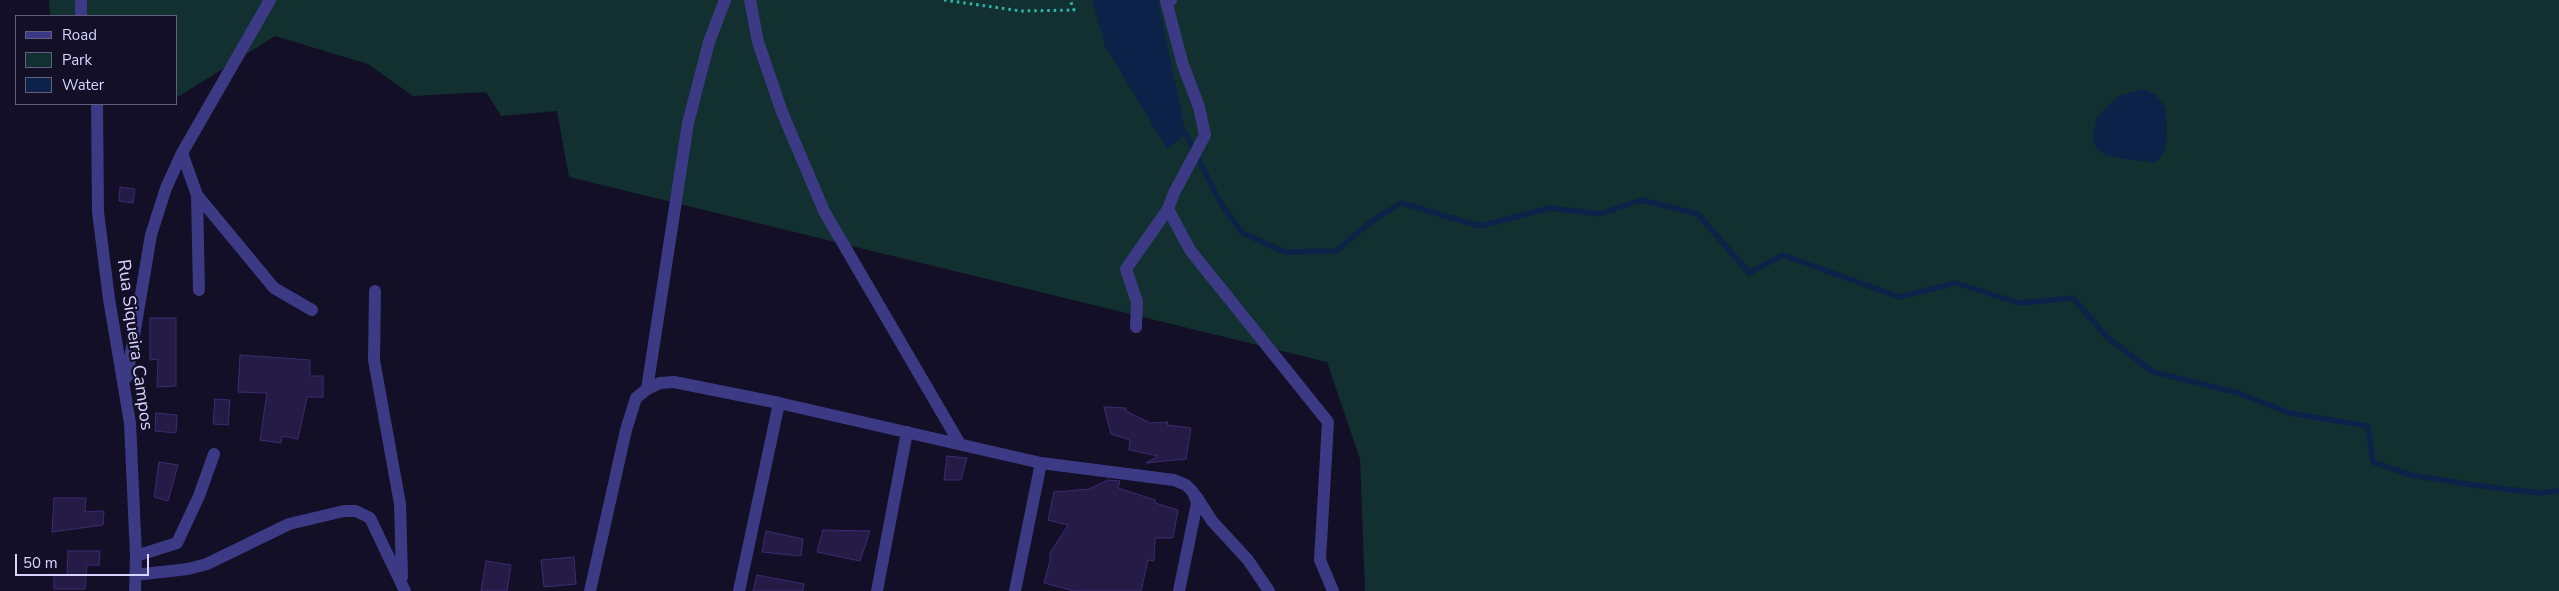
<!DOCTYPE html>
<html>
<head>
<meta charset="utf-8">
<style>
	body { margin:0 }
	#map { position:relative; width:2559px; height:591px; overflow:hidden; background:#130f26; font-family:"Nunito Sans",sans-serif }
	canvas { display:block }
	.legend { position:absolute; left:15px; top:15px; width:162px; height:90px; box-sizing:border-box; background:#130f26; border:1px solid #625e7d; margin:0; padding:6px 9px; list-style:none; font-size:15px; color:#d9d4ff }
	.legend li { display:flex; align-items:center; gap:10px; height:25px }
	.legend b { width:25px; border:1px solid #625e7d }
	.scale { position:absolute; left:15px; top:554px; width:134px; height:22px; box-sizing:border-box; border:2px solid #d9d4ff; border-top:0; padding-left:6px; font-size:15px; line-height:18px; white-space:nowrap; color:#d9d4ff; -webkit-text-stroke:4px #130f26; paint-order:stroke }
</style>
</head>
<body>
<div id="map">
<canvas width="2559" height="591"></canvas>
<ul class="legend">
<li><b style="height:6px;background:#3d3a85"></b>Road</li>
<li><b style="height:14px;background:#12302f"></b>Park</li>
<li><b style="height:14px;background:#0c2248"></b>Water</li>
</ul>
<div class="scale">50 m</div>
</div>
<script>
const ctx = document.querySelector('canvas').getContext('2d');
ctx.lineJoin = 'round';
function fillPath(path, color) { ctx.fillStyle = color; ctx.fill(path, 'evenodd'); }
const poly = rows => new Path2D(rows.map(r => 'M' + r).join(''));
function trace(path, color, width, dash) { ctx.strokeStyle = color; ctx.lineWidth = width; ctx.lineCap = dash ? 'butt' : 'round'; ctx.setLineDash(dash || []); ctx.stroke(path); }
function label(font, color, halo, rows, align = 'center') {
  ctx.font = font + ' "Nunito Sans",sans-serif'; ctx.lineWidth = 4.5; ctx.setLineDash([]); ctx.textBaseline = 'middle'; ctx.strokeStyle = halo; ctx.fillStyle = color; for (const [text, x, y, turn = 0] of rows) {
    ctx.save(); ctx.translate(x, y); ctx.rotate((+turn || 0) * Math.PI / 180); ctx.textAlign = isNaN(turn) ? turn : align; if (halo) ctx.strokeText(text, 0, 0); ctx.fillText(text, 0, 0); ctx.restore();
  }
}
fillPath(poly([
	[49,0,2559,0,2559,591,1365,591,1360,459,1327,362,569,177,557,111,501,116,486,92,413,96,368,64,275,36,178,97,176,95,176,16,50,16]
]), '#12302f');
fillPath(poly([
	[1092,0,1158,0,1186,134,1167,149,1105,46],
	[2143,89,2156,95,2166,108,2167,137,2164,152,2155,163,2106,156,2097,149,2092,139,2097,118,2108,105,2121,95]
]), '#0c2248');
trace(poly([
	[1186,134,1219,200,1242,233,1285,252,1336,251,1372,221,1401,203,1480,226,1550,208,1600,214,1641,200,1698,214,1749,273,1783,255,1899,297,1956,283,2019,303,2073,298,2108,338,2153,372,2238,393,2290,413,2368,426,2373,462,2411,475,2473,485,2539,493,2559,491]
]), '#0c2248', 5.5);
const building = poly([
	[120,187,135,189,133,203,119,201,120,187],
	[150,318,176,318,176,386,157,387,158,359,150,360,150,318],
	[240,355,310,360,310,376,323,376,323,397,307,397,298,439,282,436,281,443,260,440,267,393,238,392,240,355],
	[215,399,230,400,228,425,213,424,215,399],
	[1104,407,1126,408,1126,411,1150,423,1168,422,1167,425,1191,428,1186,459,1146,463,1158,456,1129,450,1130,440,1111,434,1104,407],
	[156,413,177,415,176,433,155,431,156,413],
	[947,456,967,458,961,480,944,480,947,456],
	[159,462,178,465,168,501,154,497,159,462],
	[1108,480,1120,481,1118,488,1155,500,1155,503,1178,510,1173,538,1155,538,1154,561,1148,560,1141,591,1074,591,1044,583,1050,561,1050,553,1068,525,1048,520,1054,492,1089,489,1108,480],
	[54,498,86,498,85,512,104,511,103,525,52,532,54,498],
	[823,530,870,531,860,561,817,552,823,530],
	[766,531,803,539,801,556,762,552,766,531],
	[68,551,100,551,99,565,87,565,85,589,54,589,54,574,67,575,68,551],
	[574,557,576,584,544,587,541,560,574,557],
	[486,561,511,565,507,591,481,591,486,561],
	[757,575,804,584,803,591,753,591,757,575]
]);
fillPath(building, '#241b47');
trace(building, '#3b2d73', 1);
trace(poly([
	[944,0,1021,11,1074,10,1070,0]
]), '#2fb8b0', 3, [2.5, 4]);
trace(poly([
	[81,0,81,16],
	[750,0,758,42,782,112,824,211,960,444],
	[1171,0,1166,1,1183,65,1199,107,1205,135,1174,193,1168,209,1190,250,1328,422,1320,560,1333,591],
	[97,104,98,212,109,299,130,423,136,556,135,591],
	[182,153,197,195,274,288,312,310],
	[197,195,199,290],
	[375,291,374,360,400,504,402,577],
	[1136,327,1137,302,1126,269,1168,209],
	[127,377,151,235,166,188,182,153,270,0],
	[647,389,688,123,709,42,725,0],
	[1196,496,1212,521,1248,560,1269,591],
	[136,556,177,543,199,496,214,454],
	[135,575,188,569,207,564,289,524,344,511,356,511,370,518,405,591],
	[590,591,626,430,636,398,647,389,660,383,674,382,779,403,1041,463,1174,480,1186,485,1193,492,1197,503,1179,591],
	[739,591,779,403],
	[877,591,907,432],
	[1015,591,1041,463]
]), '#3d3a85', 12);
label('18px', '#d9d4ff', '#130f26', [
	["Rua Siqueira Campos",134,345,82]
]);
</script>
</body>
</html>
